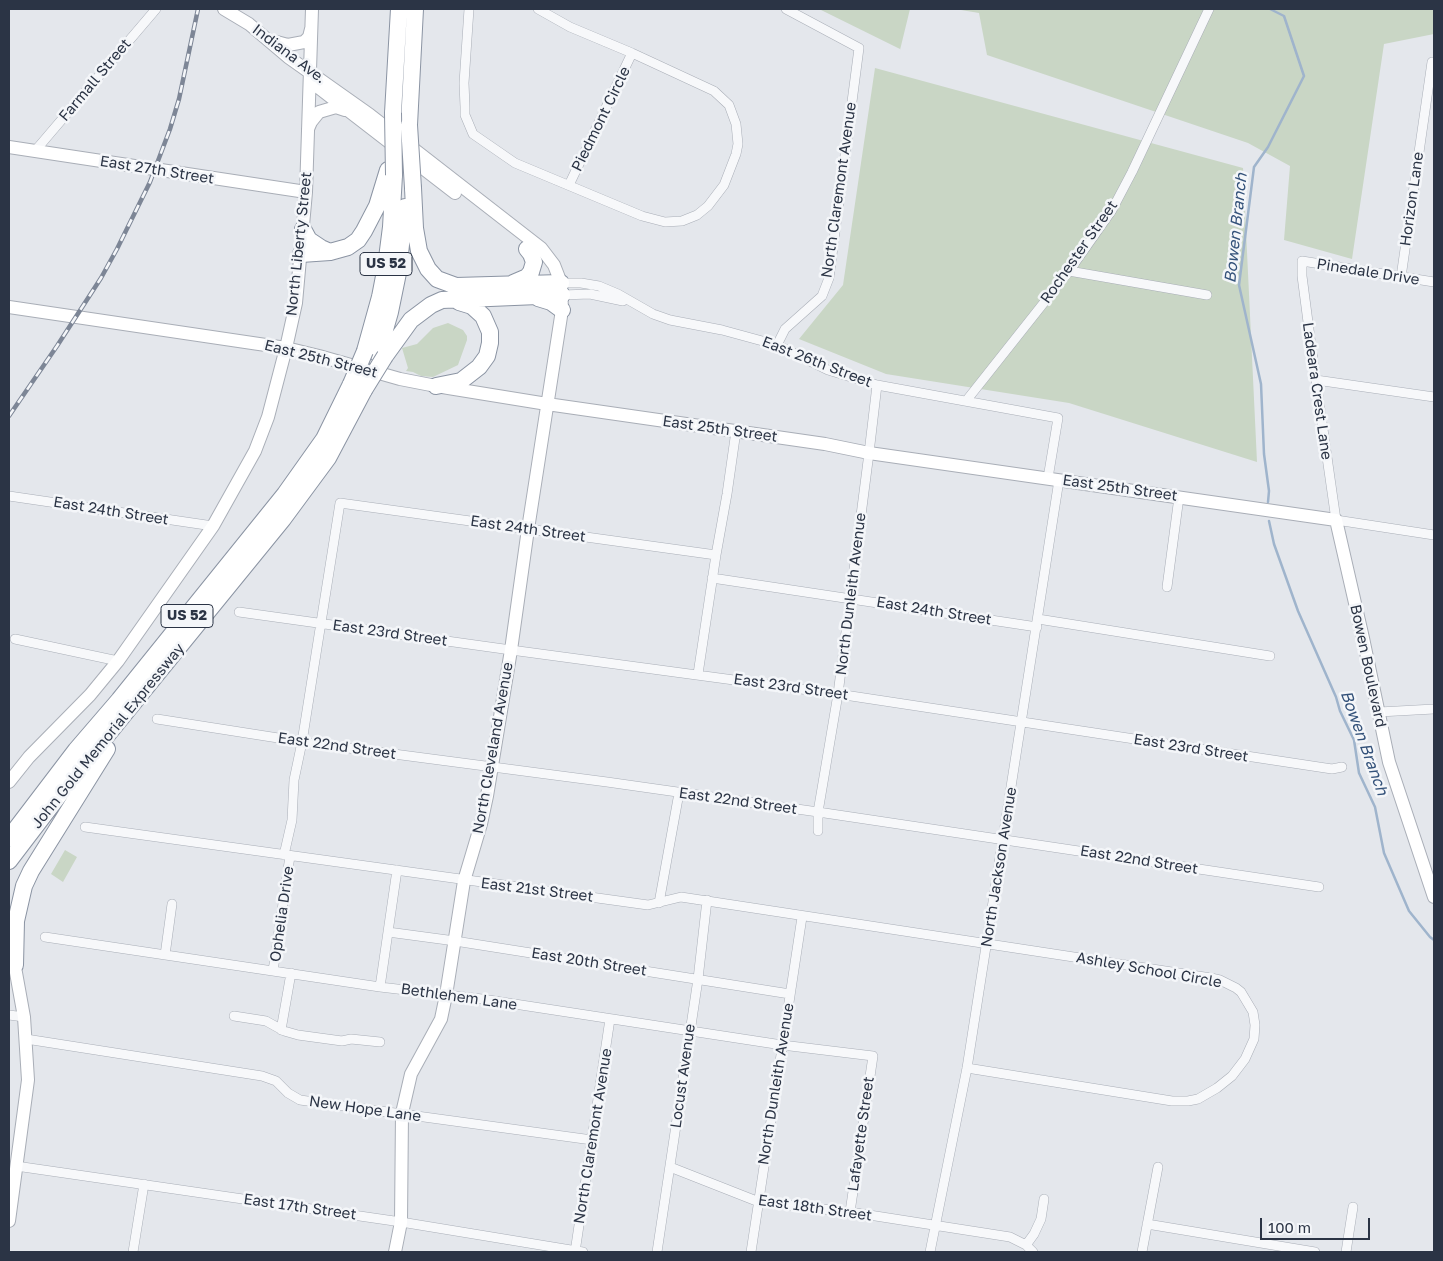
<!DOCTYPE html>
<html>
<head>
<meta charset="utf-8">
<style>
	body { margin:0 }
	#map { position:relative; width:1443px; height:1261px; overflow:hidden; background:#e4e7ec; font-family:"Golos Text",sans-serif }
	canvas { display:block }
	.frame { position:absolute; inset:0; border:10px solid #2b3445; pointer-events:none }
	.scale { position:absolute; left:1260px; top:1218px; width:110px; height:22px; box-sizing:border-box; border:2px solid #2b3445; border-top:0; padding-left:6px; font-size:15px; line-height:18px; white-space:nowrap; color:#2b3445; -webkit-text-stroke:4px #f4f6f9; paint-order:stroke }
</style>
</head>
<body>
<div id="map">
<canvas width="1443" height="1261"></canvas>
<div class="frame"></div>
<div class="scale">100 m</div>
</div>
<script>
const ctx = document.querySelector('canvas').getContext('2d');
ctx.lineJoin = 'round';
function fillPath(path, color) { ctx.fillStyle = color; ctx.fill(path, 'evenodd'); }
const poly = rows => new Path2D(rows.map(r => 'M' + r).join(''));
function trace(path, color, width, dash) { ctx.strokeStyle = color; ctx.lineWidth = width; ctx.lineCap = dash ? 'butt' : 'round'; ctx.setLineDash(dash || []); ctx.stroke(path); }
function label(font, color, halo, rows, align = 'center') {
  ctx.font = font + ' "Golos Text",sans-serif'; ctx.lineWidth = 5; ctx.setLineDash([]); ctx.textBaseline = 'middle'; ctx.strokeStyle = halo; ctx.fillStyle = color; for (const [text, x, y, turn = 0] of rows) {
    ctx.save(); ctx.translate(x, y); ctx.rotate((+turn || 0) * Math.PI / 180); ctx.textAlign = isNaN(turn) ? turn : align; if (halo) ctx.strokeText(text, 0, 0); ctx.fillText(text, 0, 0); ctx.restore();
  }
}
fillPath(poly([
	[819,9,910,9,900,50,900,49],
	[955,9,1434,9,1434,34,1384,44,1352,259,1284,240,1290,166,1248,143,987,55,979,13],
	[875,68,1243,168,1257,462,1069,403,886,374,799,339,843,285],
	[448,323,463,330,467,336,467,340,458,365,433,377,421,376,413,372,406,371,408,368,402,348,417,344,433,328],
	[65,850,77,857,63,882,51,874]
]), '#c9d6c5');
trace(poly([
	[1268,502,1269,491,1264,454,1261,384,1239,285,1254,167,1268,147,1304,76,1284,16,1270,9],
	[1269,521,1274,544,1298,611,1336,697,1340,711,1354,740,1359,773,1375,807,1384,853,1409,911,1430,937,1434,940]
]), '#9fb4cc', 2.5);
const street = poly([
	[469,9,464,83,465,107,465,115,473,134,515,163,642,216,665,222,682,221,697,215,708,206,724,185,736,154,738,144,736,124,729,105,714,91,632,53,570,27,538,9],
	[35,151,156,9],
	[569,185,632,53],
	[1069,271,1207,295],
	[1401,277,1432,62],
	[1434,282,1302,261,1302,276,1311,345,1336,520,1434,535],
	[561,283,581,283,599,286,618,294,653,314,670,320,722,330,777,345,828,370,877,385,1058,418,1048,478],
	[562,295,590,294,623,301],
	[777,345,785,329,822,296,829,278,859,48,786,9],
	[1316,380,1434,397],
	[966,401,1069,271,1112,210,1132,172,1209,9],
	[9,496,213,526],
	[712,578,1037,627],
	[1167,587,1179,497],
	[239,612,511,650,838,694,1332,769,1342,767],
	[1038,619,1270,656],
	[15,639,118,661],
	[698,674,716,555,727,494,736,431],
	[1379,712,1434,709],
	[157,719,310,743,607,782,818,812,1319,887],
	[85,827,648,905,681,897,1211,978,1220,980,1236,988,1241,992,1253,1012,1255,1025,1254,1039,1245,1059,1232,1076,1217,1088,1198,1099,1188,1101,1172,1101,967,1068],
	[818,831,818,812,838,694,869,453,877,385],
	[284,855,292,820,294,780,302,742,340,503,716,555],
	[659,903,679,793],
	[388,932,455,941,790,994],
	[45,937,380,987,482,999,782,1045,873,1056,850,1212],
	[165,955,172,904],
	[273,971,290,856],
	[380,987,397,870],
	[9,1015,24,1017],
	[234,1016,266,1021,284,1031,298,1035,342,1041,351,1039,380,1042],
	[281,1030,291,973],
	[26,1039,262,1076,276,1081,288,1093,300,1100,592,1140],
	[16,1166,401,1222,583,1252],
	[670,1167,759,1202,850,1212,1010,1237,1026,1245,1033,1252],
	[1147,1224,1315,1252],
	[1026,1245,1034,1234,1041,1219,1044,1199],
	[133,1252,144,1184],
	[575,1252,610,1019],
	[657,1252,698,979,707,900],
	[751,1252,802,917],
	[930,1252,967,1068,1059,480],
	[1142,1252,1158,1167],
	[1346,1252,1353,1207]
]);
const secondary = poly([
	[224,9,249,24,288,57,370,115,541,248,554,265,561,283,562,310,528,529,511,650,487,796,481,824,464,881,446,995,441,1019,411,1074,402,1113,401,1222,395,1252],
	[273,41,288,45,304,42,309,37,311,29],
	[310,81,455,193],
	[308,129,311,122,319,112,336,107,345,110],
	[9,147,306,192],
	[9,307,286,348,319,356,400,379,436,386,547,404,825,444,869,453,1336,520,1363,638,1389,762,1434,897],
	[9,782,29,757,90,695,118,661,213,526,255,451,268,417,286,348,296,303,306,192,312,9],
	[9,1221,28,1080,24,1017,13,956]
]);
const highway = poly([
	[393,113,399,9],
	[409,125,415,9],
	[413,188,415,228,419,251,428,269,437,279,456,286,561,283],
	[303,229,309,240,321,248,330,252],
	[301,254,330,252,348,247,358,240,364,231,377,206,388,170],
	[513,283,527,277,531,272,534,262,531,254,527,249],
	[538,298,551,302,562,310],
	[365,351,380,297,386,266,391,227,394,175],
	[378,354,390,312,398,273,405,207],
	[385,356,411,320,431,305,442,300,562,295],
	[436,386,461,381,479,367,487,356,490,343,490,332,483,316,472,306,459,302],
	[9,838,76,750,119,700,285,494,324,439,351,384],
	[9,861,73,777,283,519,328,458,364,390],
	[15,965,16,921,24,886,31,871,107,749]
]);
trace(street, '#a9aeb7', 10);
trace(secondary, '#a9aeb7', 14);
trace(highway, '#8b94a3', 18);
trace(street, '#f7f8fa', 9);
trace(secondary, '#fff', 12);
trace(highway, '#fff', 16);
const rail = poly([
	[9,416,57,346,101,278,117,249,150,182,170,129,179,99,198,9]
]);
trace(rail, '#7d8696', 4.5);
trace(rail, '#f4f6f9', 2.5, [8]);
const highwayBridge = poly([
	[393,113,394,175],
	[409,125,413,188],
	[351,384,365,351],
	[364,390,385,356]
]);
trace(highwayBridge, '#8b94a3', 18, []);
trace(highwayBridge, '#fff', 16);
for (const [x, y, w] of [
	[386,264,52],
	[187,616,52]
]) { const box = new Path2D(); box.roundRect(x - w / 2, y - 11.5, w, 23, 4); ctx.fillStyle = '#f4f6f9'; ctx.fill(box); trace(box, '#2b3445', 1); }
label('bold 14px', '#2b3445', null, [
	["US 52",386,264],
	["US 52",187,616]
]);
label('15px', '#2b3445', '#f4f6f9', [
	["Indiana Ave.",289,54,37],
	["Farmall Street",95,80,-50],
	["Piedmont Circle",601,119,-64],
	["East 27th Street",157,170,9],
	["North Claremont Avenue",839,190,-82],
	["Horizon Lane",1412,199,-82],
	["North Liberty Street",299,244,-84],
	["Rochester Street",1079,252,-55],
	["Pinedale Drive",1368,272,9],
	["East 25th Street",321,359,14],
	["East 26th Street",817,362,21],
	["Ladeara Crest Lane",1317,391,82],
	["East 25th Street",720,429,8],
	["East 25th Street",1120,488,8],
	["East 24th Street",111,511,9],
	["East 24th Street",528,529,8],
	["North Dunleith Avenue",851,594,-83],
	["East 24th Street",934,611,9],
	["East 23rd Street",390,633,8],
	["Bowen Boulevard",1368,666,78],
	["East 23rd Street",791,687,8],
	["John Gold Memorial Expressway",108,736,-51],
	["East 22nd Street",337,746,8],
	["North Cleveland Avenue",493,748,-80],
	["East 23rd Street",1191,748,9],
	["East 22nd Street",738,801,8],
	["East 22nd Street",1139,860,9],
	["North Jackson Avenue",999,867,-81],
	["East 21st Street",537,890,7],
	["Ophelia Drive",282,914,-82],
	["East 20th Street",589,962,9],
	["Ashley School Circle",1149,970,10],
	["Bethlehem Lane",459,997,8],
	["Locust Avenue",683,1076,-82],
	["North Dunleith Avenue",776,1084,-81],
	["New Hope Lane",365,1109,8],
	["Lafayette Street",861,1134,-82],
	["North Claremont Avenue",593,1136,-81],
	["East 17th Street",300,1207,8],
	["East 18th Street",815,1208,8]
]);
label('italic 16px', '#34527a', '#f4f6f9', [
	["Bowen Branch",1236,228,-84],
	["Bowen Branch",1364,743,70]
]);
</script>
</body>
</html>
